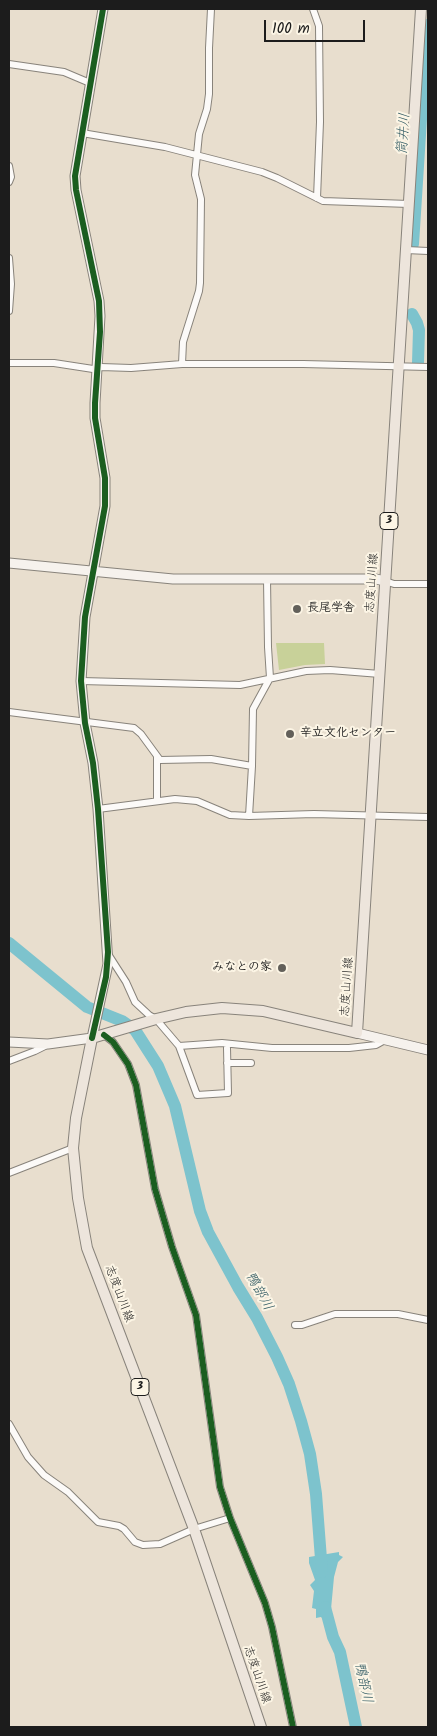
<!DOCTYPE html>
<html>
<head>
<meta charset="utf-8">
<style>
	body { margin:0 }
	#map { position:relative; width:437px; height:1736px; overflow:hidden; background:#e8dece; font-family:Kalam,sans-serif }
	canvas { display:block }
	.frame { position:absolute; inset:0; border:10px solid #1c1c1c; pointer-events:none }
	.scale { position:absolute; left:264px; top:20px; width:101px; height:22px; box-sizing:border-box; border:2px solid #1c1c1c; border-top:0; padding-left:6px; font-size:15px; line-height:18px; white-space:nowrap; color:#1c1c1c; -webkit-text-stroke:4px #fcf5e5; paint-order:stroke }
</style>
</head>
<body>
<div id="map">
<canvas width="437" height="1736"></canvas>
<div class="frame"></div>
<div class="scale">100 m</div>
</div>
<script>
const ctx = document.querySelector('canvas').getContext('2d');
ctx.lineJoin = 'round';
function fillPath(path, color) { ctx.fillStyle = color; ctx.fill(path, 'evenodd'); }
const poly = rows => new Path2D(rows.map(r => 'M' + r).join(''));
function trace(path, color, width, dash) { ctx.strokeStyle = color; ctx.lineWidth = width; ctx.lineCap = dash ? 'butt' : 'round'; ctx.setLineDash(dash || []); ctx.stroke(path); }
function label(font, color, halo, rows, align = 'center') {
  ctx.font = font + ' Kalam,"Klee One",sans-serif'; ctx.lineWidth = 4; ctx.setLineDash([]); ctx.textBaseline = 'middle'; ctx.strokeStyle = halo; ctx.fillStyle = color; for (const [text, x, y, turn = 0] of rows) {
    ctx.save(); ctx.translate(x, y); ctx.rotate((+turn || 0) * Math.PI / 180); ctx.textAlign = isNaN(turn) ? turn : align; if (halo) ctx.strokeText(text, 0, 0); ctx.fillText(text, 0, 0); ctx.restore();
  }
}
fillPath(poly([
	[276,643,324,643,325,664,305,665,279,670]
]), '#c8d199');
fillPath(poly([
	[339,1552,339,1555,343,1557,338,1562,334,1577,330,1620,328,1623,321,1617,316,1618,316,1609,312,1608,314,1591,310,1585,315,1580,309,1563,309,1557]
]), '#7dc3cd');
trace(poly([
	[413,244,427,25],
	[412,314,417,323,419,330,418,363],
	[9,943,87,1007,122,1021,135,1030,158,1066,175,1106,200,1211,208,1232,238,1287,257,1318,277,1357,289,1384,301,1421,310,1454,316,1494,322,1572],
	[325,1607,333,1637,340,1652,356,1727]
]), '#7dc3cd', 12);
const street = poly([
	[313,9,319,26,320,122,317,198],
	[9,64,64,72,90,83],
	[82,133,165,147,262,172,277,178,323,201,409,204],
	[9,166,11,177,9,182],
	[406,250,428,251],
	[9,258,11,284,9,311],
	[9,363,54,363,93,369,101,367,131,368,182,364,303,364,428,367],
	[182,364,183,342,199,291,200,283,201,199,195,175,199,134,207,109,209,94,209,48,211,9],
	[385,581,394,584,428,584],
	[81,681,240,685,306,671,330,670,380,674],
	[9,712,134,728,141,734,160,760,211,759,252,766],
	[157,757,157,801],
	[98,809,175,799,197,801,230,815,249,816,314,814,428,817],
	[249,816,252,766,253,709,270,678,268,647,267,579],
	[108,954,126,982,135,1002,149,1015,156,1019,179,1046,222,1043,272,1048,349,1048,376,1045,385,1040],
	[104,1035,113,1042,128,1064,136,1085,155,1189,172,1247,196,1315,220,1487,230,1518,265,1603,272,1627,293,1727],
	[179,1046,197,1095,228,1093,227,1048],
	[9,1061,35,1051,47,1045],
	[227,1063,251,1063],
	[9,1173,73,1148],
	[295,1325,302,1325,335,1314,398,1314,428,1320],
	[9,1424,28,1457,44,1475,68,1492,98,1522,119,1526,124,1529,135,1542,143,1545,160,1544,194,1529,230,1518]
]);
const secondary = poly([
	[9,563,173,579,376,579,385,581],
	[357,1033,428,1050],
	[9,1042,48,1044,92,1038,108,964,98,809,93,763,85,723,81,681,85,617,105,506,105,478,95,418,95,403,100,316,99,301,76,190,75,176,103,9]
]);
const primary = poly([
	[261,1727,194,1529,87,1248,78,1198,73,1148,76,1118,92,1038,156,1019,186,1012,222,1008,263,1011,357,1033,421,9]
]);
trace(street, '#88837b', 8);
trace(secondary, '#88837b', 11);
trace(primary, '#88837b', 12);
trace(street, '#fcfaf8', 6);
trace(secondary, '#f6f2ed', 9);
trace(primary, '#ede5dc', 10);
trace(poly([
	[104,1035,113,1042,128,1064,136,1085,155,1189,172,1247,196,1315,220,1487,230,1518,265,1603,272,1627,293,1727],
	[92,1038,106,977,108,952,98,809,93,763,85,723,81,681,85,617,105,506,105,478,95,418,95,403,100,332,99,301,76,190,75,176,103,9]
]), '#1b5e20', 6);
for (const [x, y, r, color] of [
	[297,609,5,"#63605a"],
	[290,734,5,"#63605a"],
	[282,968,5,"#63605a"]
]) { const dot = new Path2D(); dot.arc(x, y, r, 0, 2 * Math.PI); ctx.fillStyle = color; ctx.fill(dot); trace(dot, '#fcf5e5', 2); }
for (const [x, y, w] of [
	[389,521,18],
	[140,1387,18]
]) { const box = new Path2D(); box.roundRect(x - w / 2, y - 8.5, w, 17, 4); ctx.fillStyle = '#fcf5e5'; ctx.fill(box); trace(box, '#1c1c1c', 1); }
label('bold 11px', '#1c1c1c', null, [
	["3",389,521],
	["3",140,1387]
]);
label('12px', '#1c1c1c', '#fcf5e5', [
	["志度山川線",373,583,-86],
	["志度山川線",348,987,-86],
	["志度山川線",118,1294,69],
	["志度山川線",256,1675,71]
]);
label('bold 12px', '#1c1c1c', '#fcf5e5', [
	["長尾学舎",307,609],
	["辛立文化センター",300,734],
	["みなとの家",272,968,"right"]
], 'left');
label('italic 14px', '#305a63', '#fcf5e5', [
	["筒井川",405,134,-86],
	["鴨部川",258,1292,61],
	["鴨部川",362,1683,78]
]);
</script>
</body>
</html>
